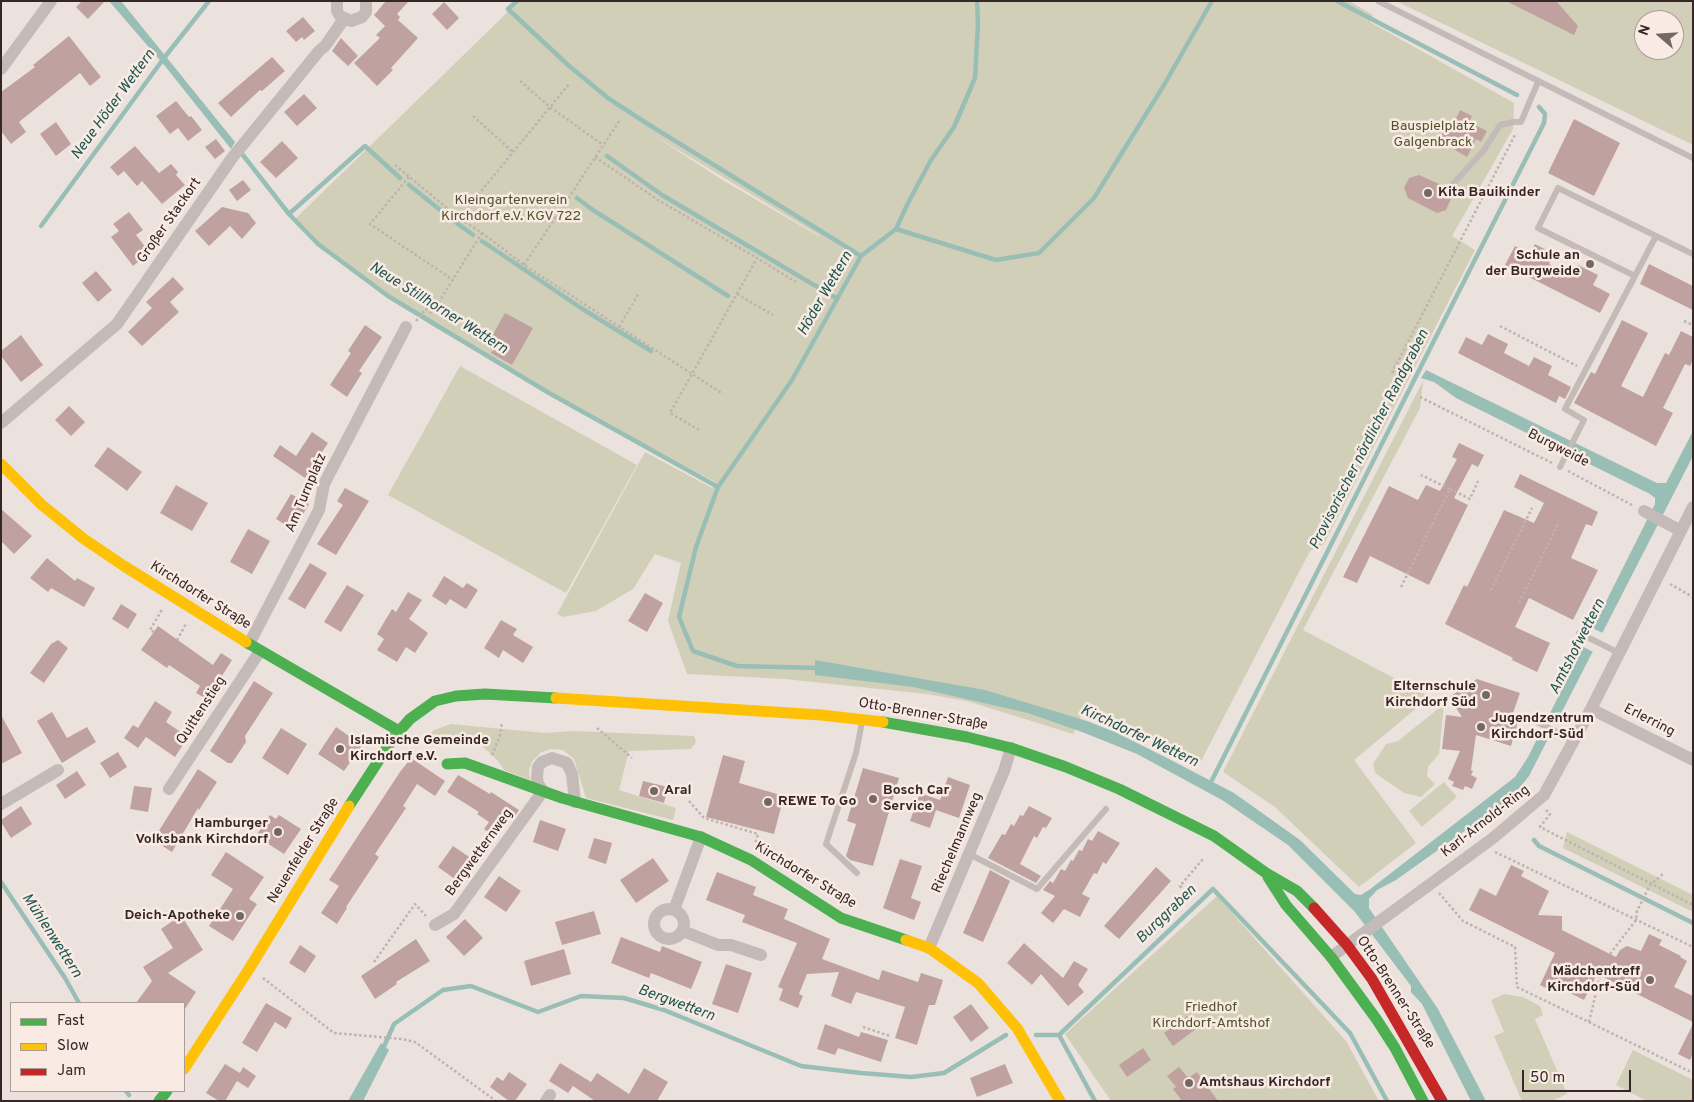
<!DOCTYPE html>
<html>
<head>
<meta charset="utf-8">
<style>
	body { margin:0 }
	#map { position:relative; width:1694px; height:1102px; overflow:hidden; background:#ebe2de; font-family:Overpass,sans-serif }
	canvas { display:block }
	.frame { position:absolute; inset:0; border:2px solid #342726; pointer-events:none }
	.legend { position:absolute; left:10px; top:1002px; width:175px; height:90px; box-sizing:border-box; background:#f9ebe4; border:1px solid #aa9d98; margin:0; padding:6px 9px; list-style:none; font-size:15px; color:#342726 }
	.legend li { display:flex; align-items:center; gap:10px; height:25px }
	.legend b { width:25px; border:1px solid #aa9d98 }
	.north { position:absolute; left:1634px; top:10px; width:50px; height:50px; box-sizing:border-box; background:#f9ebe4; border:1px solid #aa9d98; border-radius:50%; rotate:289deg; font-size:14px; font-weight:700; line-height:20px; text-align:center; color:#342726 }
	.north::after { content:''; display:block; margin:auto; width:18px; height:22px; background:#746866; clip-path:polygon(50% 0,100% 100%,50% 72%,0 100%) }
	.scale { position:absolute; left:1522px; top:1070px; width:109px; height:22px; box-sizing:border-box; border:2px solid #342726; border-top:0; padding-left:6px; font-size:15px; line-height:18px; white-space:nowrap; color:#342726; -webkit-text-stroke:4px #f9ebe4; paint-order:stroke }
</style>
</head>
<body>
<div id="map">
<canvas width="1694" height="1102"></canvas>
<div class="frame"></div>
<ul class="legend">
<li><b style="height:6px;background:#4caf50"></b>Fast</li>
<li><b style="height:6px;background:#ffc107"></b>Slow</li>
<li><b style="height:6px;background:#c62828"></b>Jam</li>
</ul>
<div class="north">N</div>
<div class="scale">50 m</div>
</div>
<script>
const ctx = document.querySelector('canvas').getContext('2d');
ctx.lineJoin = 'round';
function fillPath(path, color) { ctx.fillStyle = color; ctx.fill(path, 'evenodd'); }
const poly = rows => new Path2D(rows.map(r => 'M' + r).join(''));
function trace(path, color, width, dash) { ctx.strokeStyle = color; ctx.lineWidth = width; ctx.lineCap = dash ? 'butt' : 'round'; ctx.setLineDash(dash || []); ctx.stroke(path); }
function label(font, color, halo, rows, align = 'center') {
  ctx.font = font + ' Overpass,sans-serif'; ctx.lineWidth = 5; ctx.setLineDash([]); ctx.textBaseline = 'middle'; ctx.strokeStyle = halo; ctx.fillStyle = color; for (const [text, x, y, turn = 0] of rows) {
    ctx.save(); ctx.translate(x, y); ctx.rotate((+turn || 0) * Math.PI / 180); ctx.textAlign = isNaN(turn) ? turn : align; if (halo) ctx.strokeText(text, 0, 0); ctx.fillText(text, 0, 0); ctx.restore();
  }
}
fillPath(poly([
	[519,1,1349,1,1373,15,1370,22,1514,103,1513,129,1452,236,1475,250,1324,544,1310,551,1200,763,1087,703,1073,734,967,701,926,694,785,679,687,674,668,621,681,563,655,554,633,589,596,611,563,617,557,614,645,452,712,488,715,482,548,392,434,327,380,291,316,244,293,221],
	[650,133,820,236,820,237,721,179],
	[1396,1,1693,1,1693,145],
	[1644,20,1674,20,1674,50,1644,50],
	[460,366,637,465,566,593,388,495],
	[1423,381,1420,408,1303,630,1430,697,1354,760,1416,843,1359,887,1275,807,1223,772],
	[1444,704,1439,754,1428,767,1427,776,1435,784,1421,797,1404,793,1375,773,1373,764,1386,744,1398,741],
	[451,724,545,733,573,731,694,736,696,741,694,745,691,749,629,751,619,790,676,808,673,820,586,798,574,759,563,750,551,749,540,753,532,762,529,770,530,780,504,770,497,760,479,743,463,738,437,746,431,745,426,741,426,738,434,730],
	[1444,782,1457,797,1422,827,1409,811],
	[1567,832,1693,895,1693,912,1563,848],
	[1217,896,1346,1041,1379,1101,1111,1101,1065,1034],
	[1505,994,1523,997,1540,1006,1543,1015,1535,1019,1567,1094,1552,1101,1522,1101,1494,1036,1504,1032,1491,1000],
	[1633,1050,1693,1080,1693,1101,1647,1101,1616,1085]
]), '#d1cfb8');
fillPath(poly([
	[109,1,121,1,235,142,231,149,165,66],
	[1426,370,1657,483,1666,483,1693,431,1693,456,1529,776,1511,798,1396,880,1377,890,1369,899,1369,908,1438,1009,1486,1101,1471,1101,1422,1004,1411,992,1411,986,1355,912,1288,845,1222,800,1137,754,1082,732,1028,713,913,687,815,675,815,660,985,690,1087,721,1115,732,1169,759,1234,793,1300,840,1355,894,1361,895,1369,890,1515,777,1528,757,1655,504,1655,498,1650,494,1456,398,1434,382,1421,378],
	[381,1043,389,1050,363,1101,348,1101]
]), '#99beb6');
fillPath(poly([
	[1590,627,1605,634,1595,653,1580,645],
	[1545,716,1560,723,1551,740,1537,733]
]), '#ebe2de');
trace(poly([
	[517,1,508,9,568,65,608,98,643,121,861,256],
	[1337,1,1517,95],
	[239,150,289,214,318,244,388,296,549,393,718,487],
	[607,156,662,195,836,298],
	[409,185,454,221,473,235],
	[577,198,593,210,728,296],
	[289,214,365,146,400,178],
	[41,226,164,58,209,1],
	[896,229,996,260,1039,253,1094,198,1164,85,1212,1],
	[482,241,581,308,651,351],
	[819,668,737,666,693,651,679,617,696,547,718,487,792,380,861,256,896,229,908,203,931,160,954,127,975,78,978,23,977,1],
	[1210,784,1544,123,1545,114,1539,107],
	[1504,797,1510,806],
	[1534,840,1539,846,1693,923],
	[1,882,65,978,79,1003],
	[1036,1035,1059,1035],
	[1059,1035,1213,889,1350,1033,1387,1101],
	[1059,1035,1095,1101],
	[382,1051,394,1024,443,990,471,986,538,1012,581,996,624,998,664,1010,801,1066,861,1073,911,1077,944,1073,1006,1035],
	[126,1091,129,1095]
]), '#99beb6', 4.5);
fillPath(poly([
	[82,1,105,1,88,19,76,7],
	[386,1,409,1,397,14,400,17,398,20,418,38,391,68,393,70,377,86,354,63,380,38,376,35,385,26,374,15],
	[1506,1,1556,1,1578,26,1574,35],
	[444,2,459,18,447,30,432,14],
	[303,17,315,31,304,40,302,37,296,42,286,31],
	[69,36,101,77,90,86,80,73,19,122,26,132,11,144,1,131,1,92,35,67,33,65],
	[341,38,358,56,348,66,332,51],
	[272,57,285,71,262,91,260,90,231,117,218,103],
	[304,94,317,108,297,126,284,112],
	[176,101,189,117,191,116,202,130,188,141,178,128,170,134,156,116],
	[1460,110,1472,116,1469,122,1487,131,1481,142,1476,139,1467,157,1455,150,1457,146,1440,138,1446,126,1451,129],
	[1574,119,1620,143,1594,196,1548,173],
	[56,122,71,144,56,156,40,134],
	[216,139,225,151,215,159,205,147],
	[282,141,298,158,276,178,260,162],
	[135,146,159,173,171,164,178,172,176,175,185,185,162,204,142,181,137,186,124,171,118,176,110,167],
	[1419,175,1439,184,1449,190,1451,199,1446,210,1437,213,1408,198,1404,188,1409,178],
	[243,180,251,190,237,201,229,190],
	[222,207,248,213,256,223,242,239,230,226,209,246,195,231],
	[129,212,143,230,136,235,150,253,133,266,111,237,119,231,113,224],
	[1535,244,1554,254,1549,264,1572,276,1578,265,1598,275,1593,285,1610,294,1600,313,1505,265,1515,246,1530,254],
	[1649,264,1693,286,1693,310,1640,284],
	[96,271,112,290,98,302,82,283],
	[173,277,184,289,170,302,179,312,142,346,128,332,152,308,146,302],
	[505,313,533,328,512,365,491,353,495,346,488,343],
	[1622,320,1648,333,1621,386,1643,397,1665,353,1669,355,1681,331,1693,337,1693,360,1690,366,1685,364,1663,408,1673,413,1656,446,1574,403,1591,372,1595,374],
	[365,325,382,337,359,371,362,373,347,397,330,385,351,353,348,351],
	[1488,334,1508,344,1504,353,1529,366,1534,357,1552,366,1548,375,1571,387,1565,399,1559,396,1556,403,1458,353,1466,337,1482,345],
	[21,335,43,365,21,382,1,356,1,351],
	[69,406,85,422,71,436,55,420],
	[312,432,328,443,305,478,273,456,280,445,296,456],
	[1459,443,1484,455,1478,467,1472,464,1454,498,1468,505,1429,585,1370,556,1357,583,1343,577,1389,486,1418,500,1426,485,1440,491,1457,459,1452,457],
	[108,447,142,472,127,491,94,466],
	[1520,474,1598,512,1592,526,1586,524,1571,558,1598,570,1573,620,1529,598,1515,627,1550,643,1537,672,1512,660,1513,658,1445,624,1464,585,1467,587,1504,510,1534,523,1544,503,1514,487],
	[176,485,208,503,192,531,160,513],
	[345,488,369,501,336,555,317,544,343,505,337,501],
	[291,494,309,504,294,530,276,519],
	[1,509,32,536,14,554,1,541],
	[248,529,270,541,252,574,230,562],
	[47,558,75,581,77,578,95,588,84,607,51,588,48,592,30,578],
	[310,563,327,573,305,609,288,599],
	[444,576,463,588,467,583,478,590,466,609,450,599,446,605,432,596],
	[347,585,364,595,341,632,324,622],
	[408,592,422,600,409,619,428,633,415,653,406,647,397,662,377,650,384,639,377,634,392,609,396,612],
	[645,593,663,603,647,632,628,621],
	[121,604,137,614,128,629,112,619],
	[501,620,517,629,513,635,533,647,523,663,503,650,499,658,484,648],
	[158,626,213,665,221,653,232,660,220,679,224,681,212,702,196,693,200,686,169,665,167,668,141,650],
	[58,640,68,648,44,683,30,673,51,644],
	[1477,679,1520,693,1513,713,1520,715,1511,746,1476,735,1471,770,1473,771,1471,775,1477,778,1472,789,1465,786,1463,790,1452,786,1454,782,1448,779,1460,751,1442,749,1446,715,1462,717,1449,697],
	[254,681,273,693,245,736,246,742,232,763,228,763,210,751],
	[155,701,172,712,166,722,188,737,175,757,146,737,138,748,124,738,133,725,138,728],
	[52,712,67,738,87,727,96,742,62,763,37,721],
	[1,715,22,753,1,764],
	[336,727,362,745,344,771,318,754],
	[281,728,307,744,288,775,262,758],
	[118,752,127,767,110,778,100,763],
	[723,755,745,761,739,783,784,796,774,834,706,817],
	[411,758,445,781,435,796,417,784,403,806,406,808,375,854,379,857,346,907,347,908,337,924,321,913,339,886,329,880,400,772],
	[863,768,899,778,873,866,850,860,846,856,856,824,847,821],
	[198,769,217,782,199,810,198,808,172,852,153,840],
	[77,771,86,785,65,799,56,785],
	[458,775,490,794,491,792,519,810,512,820,506,816,494,836,484,829,489,822,477,814,479,812,447,792],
	[948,777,970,785,959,818,936,810,930,828,910,821,920,793,940,800],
	[643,781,668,787,664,803,639,796],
	[134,786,152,788,148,812,130,809],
	[21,806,32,824,11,838,1,822,1,820],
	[1029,806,1052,818,1046,828,1043,827,1037,838,1034,836,1020,864,1041,876,1036,883,988,858,1002,834,1005,835,1011,824,1014,826,1020,815,1023,816],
	[270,815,276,819,279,815,301,829,284,854,256,836],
	[540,820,566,829,558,851,533,842],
	[1098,831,1120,843,1106,864,1103,862,1097,874,1094,873,1082,894,1090,898,1080,917,1064,909,1053,923,1041,913,1055,896,1043,890,1050,881,1053,883,1061,869,1065,871,1071,860,1073,861,1079,850,1082,851,1088,839,1092,841],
	[594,838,612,843,606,864,588,858],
	[453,846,475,861,459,882,438,867],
	[226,852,264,877,249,899,257,904,233,941,209,926,233,889,211,875],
	[653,858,669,881,636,903,620,880],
	[900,859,922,866,911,898,921,902,914,920,883,908],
	[1511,865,1524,871,1521,876,1549,891,1538,915,1562,916,1562,930,1616,957,1620,950,1627,946,1641,951,1649,934,1662,940,1659,945,1681,956,1680,957,1687,961,1674,987,1693,996,1693,1022,1597,974,1584,1000,1554,985,1552,991,1540,985,1555,953,1469,910,1480,888,1496,896],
	[1156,867,1171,881,1119,939,1104,926],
	[990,870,1010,881,983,942,963,933],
	[717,872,756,887,753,895,788,909,784,919,830,939,822,959,879,980,882,970,918,982,921,973,943,980,935,1005,929,1005,917,1045,895,1038,905,1007,856,992,851,1004,831,996,839,972,807,974,799,994,803,996,798,1008,779,1000,783,989,778,987,797,943,742,922,745,915,706,900],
	[499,876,521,891,506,912,484,897],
	[594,911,601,934,562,945,555,922],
	[181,915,203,950,168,973,196,992,185,1009,184,1003,136,1003,152,981,143,967,173,948,161,929],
	[465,919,483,938,464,956,446,937],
	[621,937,660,952,662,946,702,962,691,989,651,973,649,978,611,963],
	[416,939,430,961,396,982,397,984,375,999,361,976],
	[1024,943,1063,978,1074,961,1088,969,1078,985,1084,992,1068,1006,1041,974,1032,985,1007,963],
	[300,945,316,956,305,973,289,963],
	[564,949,571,974,531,986,524,961],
	[726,964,752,973,738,1013,712,1004],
	[266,1003,292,1018,286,1029,275,1022,257,1052,242,1043],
	[971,1004,989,1028,971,1042,953,1017],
	[1187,1016,1196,1029,1173,1046,1164,1033],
	[825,1024,859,1037,861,1032,888,1040,881,1062,838,1048,835,1055,817,1049],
	[1693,1024,1693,1054,1690,1060,1678,1054],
	[1143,1048,1151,1060,1127,1077,1119,1065],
	[560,1063,591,1082,597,1073,629,1094,644,1068,668,1082,657,1101,595,1101,573,1086,568,1093,549,1081],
	[225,1064,240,1073,243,1067,256,1076,248,1088,237,1081,225,1101,219,1101,206,1093],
	[1005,1064,1013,1083,977,1097,970,1078],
	[1179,1067,1188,1078,1197,1072,1218,1101,1182,1101,1173,1089,1176,1087,1167,1076],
	[509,1072,527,1084,515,1101,509,1101,490,1087,497,1077,503,1081]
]), '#bfa29f');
trace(poly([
	[520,81,550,107,603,145],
	[473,116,513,152],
	[595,157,658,200,757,258],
	[395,165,459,218,482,233,524,265,723,394],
	[409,177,370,224,453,280],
	[459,218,569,84],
	[524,265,620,120],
	[737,294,773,315],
	[416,321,426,309,432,313,482,233],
	[1684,321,1693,325],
	[1500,326,1577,366],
	[619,327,639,293],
	[1392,373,1516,133],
	[1420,397,1552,463],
	[699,430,670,413,757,258,796,282],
	[1568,471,1632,505],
	[1450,489,1470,499,1478,481],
	[1670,584,1693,597],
	[1401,587,1450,489,1421,475],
	[1491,590,1532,508],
	[1519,603,1559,522],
	[154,632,150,630,163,608],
	[177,640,186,624],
	[597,728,632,758],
	[492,755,500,736,502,723],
	[689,801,704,818,758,834,755,844],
	[1546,810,1550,814,1540,827,1693,905],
	[1495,852,1693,947],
	[1439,893,1463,921,1515,947,1517,987,1693,1073],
	[1170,913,1188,894,1180,886,1203,859],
	[1610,954,1636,920,1637,911,1650,885,1663,874],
	[374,962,415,904,426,916],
	[263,978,334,1033,402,1039,415,1042,496,1101],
	[1589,1022,1600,976],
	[863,1027,890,1036]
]), '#bdb3af', 2.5, [2.5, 2.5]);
trace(poly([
	[1378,1,1693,158],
	[1451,186,1484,150,1500,125,1513,122,1521,122,1538,82],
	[1635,276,1538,228,1558,188,1656,236],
	[1560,467,1584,420,1565,409,1656,236,1693,254],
	[1579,633,1619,653],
	[1537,722,1574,741],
	[969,854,1037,889,1106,809],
	[857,873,826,844,856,753,862,722]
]), '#c4bab7', 6);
trace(poly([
	[337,1,337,11,340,16,351,21,362,17,366,12,366,1],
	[1,69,51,1],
	[1,423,117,324,232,158,319,51,325,46,344,19],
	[1644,511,1681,531],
	[249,644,319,510,324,484,406,327],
	[1591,709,1693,760],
	[169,789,260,651],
	[1,804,58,770],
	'654 924a15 15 0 1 1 30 0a15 15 0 1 1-30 0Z',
	[674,910,701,837],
	[435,925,454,914,543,791,538,784,537,778,538,767,542,762,552,758,567,763,572,774,575,802],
	[683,931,718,945,731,945,761,955],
	[929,948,1004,771,1011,748],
	[1331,957,1493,838,1544,795,1591,709,1693,507],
	[546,1101,550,1095]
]), '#c4bab7', 12);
trace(poly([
	[246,642,399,731],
	[883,722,967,737,1011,748,1066,767,1119,789,1214,836,1266,873,1297,891,1314,908],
	[447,764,465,763,562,798,701,837,751,860,841,918,906,940],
	[349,806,394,737,410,719,435,701,456,696,485,694,556,698],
	[1268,877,1286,905,1331,957,1377,1020,1395,1048,1423,1101],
	[159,1101,167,1091]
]), '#4caf50', 11);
trace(poly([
	[1,464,42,505,84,539,124,566,246,642],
	[556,698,821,715,883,722],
	[906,940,929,948,978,983,1017,1028,1060,1101],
	[184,1069,249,969,349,806]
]), '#ffc107', 11);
trace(poly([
	[1314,908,1347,945,1372,979,1442,1101]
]), '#c62828', 11);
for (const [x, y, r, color] of [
	[1428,193,5,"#746866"],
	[1590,264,5,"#746866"],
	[1486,695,5,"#746866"],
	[1481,727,5,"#746866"],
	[340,749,5,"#746866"],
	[654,791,5,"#746866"],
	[873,799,5,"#746866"],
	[768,802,5,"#746866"],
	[278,832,5,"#746866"],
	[240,916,5,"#746866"],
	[1650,980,5,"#746866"],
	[1189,1083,5,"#746866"]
]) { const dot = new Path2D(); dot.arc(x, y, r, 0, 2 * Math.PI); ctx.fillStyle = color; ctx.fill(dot); trace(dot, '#f9ebe4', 2); }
label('14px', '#4d5329', '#f9ebe4', [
	["Bauspielplatz",1433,127],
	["Galgenbrack",1433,143],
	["Kleingartenverein",511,201],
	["Kirchdorf e.V. KGV 722",511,217],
	["Friedhof",1211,1008],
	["Kirchdorf-Amtshof",1211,1024]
]);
label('bold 14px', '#342726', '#f9ebe4', [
	["Kita Bauikinder",1438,193],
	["Schule an",1580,256,"right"],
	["der Burgweide",1580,272,"right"],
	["Elternschule",1476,687,"right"],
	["Kirchdorf Süd",1476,703,"right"],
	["Jugendzentrum",1491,719],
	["Kirchdorf-Süd",1491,735],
	["Islamische Gemeinde",350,741],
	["Kirchdorf e.V.",350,757],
	["Aral",664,791],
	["Bosch Car",883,791],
	["Service",883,807],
	["REWE To Go",778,802],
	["Hamburger",268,824,"right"],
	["Volksbank Kirchdorf",268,840,"right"],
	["Deich-Apotheke",230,916,"right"],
	["Mädchentreff",1640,972,"right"],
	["Kirchdorf-Süd",1640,988,"right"],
	["Amtshaus Kirchdorf",1199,1083]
], 'left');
label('14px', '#342726', '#f9ebe4', [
	["Großer Stackort",170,221,-55],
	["Burgweide",1558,449,27],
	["Am Turnplatz",307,493,-67],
	["Kirchdorfer Straße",200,596,32],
	["Quittenstieg",202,711,-57],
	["Otto-Brenner-Straße",923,715,10],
	["Erlerring",1649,721,27],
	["Karl-Arnold-Ring",1486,822,-38],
	["Riechelmannweg",958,843,-67],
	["Neuenfelder Straße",304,851,-58],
	["Bergwetternweg",480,853,-54],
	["Kirchdorfer Straße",805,876,31],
	["Otto-Brenner-Straße",1395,993,57]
]);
label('italic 15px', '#1b564e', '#f9ebe4', [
	["Neue Höder Wettern",114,105,-54],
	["Höder Wettern",826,294,-60],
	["Neue Stillhorner Wettern",438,309,32],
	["Provisorischer nördlicher Randgraben",1370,440,-63],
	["Amtshofwettern",1578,647,-63],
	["Kirchdorfer Wettern",1139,737,25],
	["Burggraben",1167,915,-44],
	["Mühlenwettern",51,936,57],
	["Bergwettern",676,1004,20]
]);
</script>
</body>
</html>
